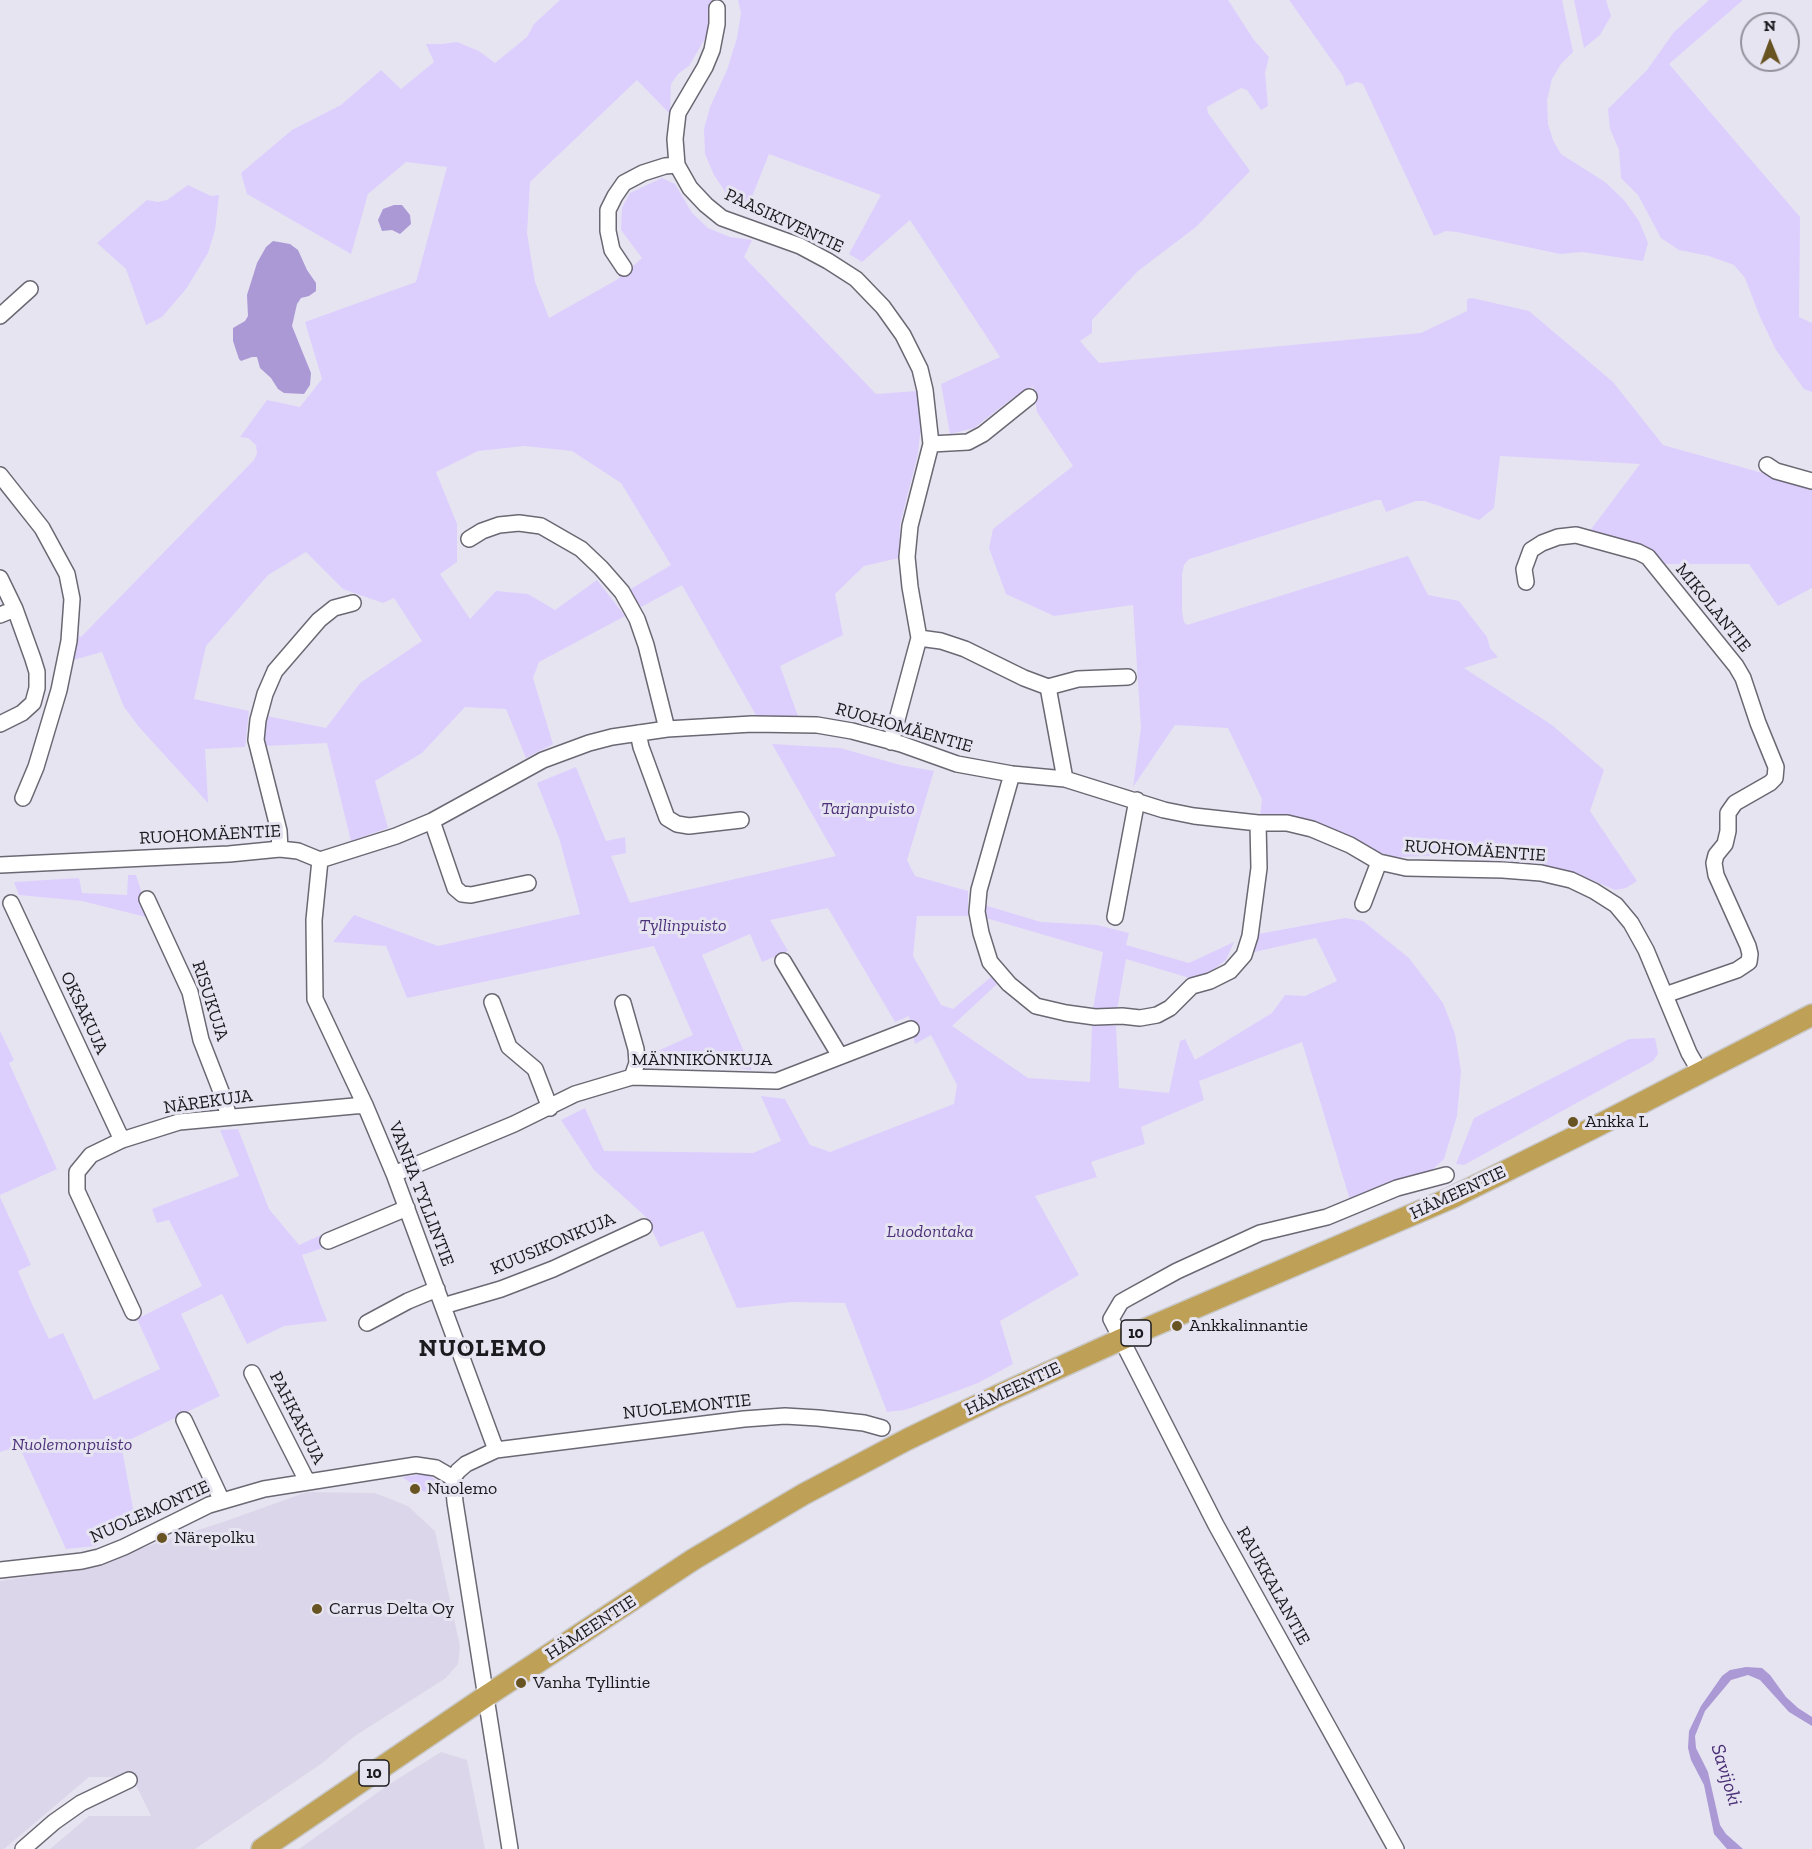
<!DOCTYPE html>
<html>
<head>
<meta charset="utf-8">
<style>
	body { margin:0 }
	#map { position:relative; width:1812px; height:1849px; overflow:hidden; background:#e7e4f1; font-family:"Zilla Slab",serif }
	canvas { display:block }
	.north { position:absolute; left:1740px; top:12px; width:60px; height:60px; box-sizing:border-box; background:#e7e4f1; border:2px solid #95939d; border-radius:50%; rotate:359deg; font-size:16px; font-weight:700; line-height:24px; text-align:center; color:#1b1a1e }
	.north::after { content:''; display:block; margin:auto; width:21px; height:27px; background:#685322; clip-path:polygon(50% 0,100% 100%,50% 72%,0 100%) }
</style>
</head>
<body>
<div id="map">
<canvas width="1812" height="1849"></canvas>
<div class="north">N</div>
</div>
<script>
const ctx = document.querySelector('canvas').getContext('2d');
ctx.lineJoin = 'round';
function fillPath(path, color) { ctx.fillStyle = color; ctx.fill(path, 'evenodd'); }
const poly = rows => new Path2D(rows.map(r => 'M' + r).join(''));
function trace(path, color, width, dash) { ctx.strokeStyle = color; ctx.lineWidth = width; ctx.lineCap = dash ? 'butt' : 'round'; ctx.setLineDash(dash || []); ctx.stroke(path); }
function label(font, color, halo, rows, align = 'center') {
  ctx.font = font + ' "Zilla Slab",serif'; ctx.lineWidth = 6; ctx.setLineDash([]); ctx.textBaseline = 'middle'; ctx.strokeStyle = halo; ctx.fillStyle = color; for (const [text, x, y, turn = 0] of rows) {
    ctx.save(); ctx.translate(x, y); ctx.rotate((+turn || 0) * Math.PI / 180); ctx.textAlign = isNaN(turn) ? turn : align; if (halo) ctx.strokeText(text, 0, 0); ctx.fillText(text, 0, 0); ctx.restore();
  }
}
fillPath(poly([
	[307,1492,375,1493,408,1506,435,1531,460,1646,458,1664,446,1678,355,1736,321,1764,195,1849,50,1849,89,1816,151,1816,132,1777,89,1777,4,1849,0,1849,0,1581,76,1569,223,1522],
	[441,1752,467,1760,485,1849,299,1849,388,1785]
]), '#dcd6ea');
fillPath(poly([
	[560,0,714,0,706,37,689,66,678,74,671,84,670,114,637,80,530,182,527,233,535,282,549,318,618,279,642,258,621,230,622,208,630,193,662,178,675,184,692,213,708,228,730,237,752,240,744,257,876,394,917,391,921,425,918,454,900,524,899,558,864,566,835,594,843,635,780,666,799,719,757,717,682,585,641,607,629,590,671,565,621,483,572,451,524,446,478,451,436,472,457,524,457,562,440,574,470,619,496,591,528,594,555,610,597,580,625,616,539,662,533,678,553,744,526,758,506,709,465,707,422,753,375,781,388,828,351,841,327,743,264,746,267,716,326,728,360,683,422,641,394,598,383,603,343,589,306,552,268,575,206,646,194,699,249,711,245,747,205,749,208,803,139,727,124,707,102,652,73,660,79,636,81,637,254,460,257,453,256,445,248,438,240,437,267,400,300,407,322,379,305,322,416,282,447,167,406,162,368,194,351,254,247,194,241,173,292,130,341,105,381,70,401,89,434,62,426,44,442,44,457,42,479,51,495,63,527,37,534,24],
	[738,0,1228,0,1254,40,1269,57,1265,73,1268,106,1261,110,1247,90,1241,88,1207,107,1208,113,1250,171,1196,227,1138,271,1092,320,1092,333,1080,341,1099,363,1421,333,1467,311,1467,299,1472,298,1529,311,1613,382,1663,445,1812,487,1812,588,1778,606,1749,564,1657,564,1589,532,1640,464,1500,456,1494,508,1479,520,1425,501,1416,501,1386,512,1381,500,1376,500,1203,555,1189,559,1184,565,1182,574,1182,611,1184,622,1187,625,1408,556,1428,595,1459,601,1487,637,1490,648,1498,657,1464,668,1552,725,1604,770,1590,811,1637,881,1626,888,1615,890,1576,873,1527,864,1434,856,1395,857,1260,817,1262,799,1228,728,1175,725,1133,787,1141,728,1133,605,1054,616,1006,594,989,548,993,529,1073,466,1037,412,1033,386,1014,397,974,428,950,434,941,384,1000,357,910,220,862,262,849,254,881,195,769,154,747,209,728,196,714,175,705,154,704,129,710,107,727,70,737,38,741,13],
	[1289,0,1562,0,1573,52,1561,64,1552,79,1547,100,1548,124,1553,140,1561,154,1605,182,1624,200,1639,221,1648,243,1643,261,1582,252,1560,254,1457,232,1446,231,1434,236,1363,84,1357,82,1346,86,1343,76],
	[1574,0,1606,0,1611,16,1600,35,1584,48],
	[1709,0,1743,0,1669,64,1800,217,1799,317,1812,323,1812,392,1804,389,1776,350,1760,317,1745,278,1734,265,1709,256,1679,250,1661,238,1638,195,1621,178,1619,150,1610,129,1608,109,1647,70,1674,32],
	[188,185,211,196,219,195,215,230,208,253,186,289,162,317,146,325,126,269,97,243,147,200,158,202,167,200],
	[772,744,840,748,900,765,934,771,907,860,915,876,968,891,968,916,917,916,913,956,941,1005,953,1009,991,977,997,984,952,1026,1028,1078,1090,1082,1092,1024,1116,1026,1119,1088,1169,1093,1180,1041,1185,1039,1195,1060,1272,1013,1285,995,1305,996,1337,981,1316,938,1250,953,1253,935,1345,918,1363,921,1409,958,1443,1003,1455,1034,1461,1071,1457,1116,1444,1159,1431,1171,1350,1200,1302,1042,1199,1081,1204,1100,1141,1127,1145,1144,1091,1162,1097,1177,1035,1196,1079,1275,1000,1321,1013,1364,978,1383,938,1398,905,1410,887,1412,845,1303,792,1302,737,1308,703,1231,660,1247,646,1217,594,1170,561,1120,585,1108,604,1151,753,1153,781,1141,761,1096,785,1099,810,1145,830,1152,954,1104,957,1085,931,1035,915,1044,909,1016,895,1022,828,908,770,920,788,951,762,962,750,934,702,955,752,1070,726,1066,672,1066,660,1063,649,1055,693,1035,654,946,407,998,386,946,333,942,354,915,438,946,580,914,559,838,537,783,576,767,606,841,625,837,626,853,611,856,630,903,836,856],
	[128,875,136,875,150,918,82,901,19,895,14,882,79,878,82,893,127,895],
	[984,905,1041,922,1097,925,1129,933,1126,945,1189,963,1234,942,1226,960,1211,971,1193,979,1126,959,1117,1010,1093,1009,1103,952,986,918],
	[0,1031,14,1060,9,1063,57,1169,0,1195],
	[1655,1038,1658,1054,1653,1061,1464,1165,1456,1164,1474,1118,1629,1039],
	[238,1129,269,1209,299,1245,323,1234,329,1246,302,1255,327,1321,284,1326,247,1344,222,1294,181,1314,220,1396,121,1444,135,1519,96,1546,66,1549,19,1446,0,1452,0,1197,31,1265,18,1271,32,1304,49,1339,63,1333,94,1400,160,1369,137,1319,202,1286,169,1220,157,1223,152,1209,239,1176,220,1130],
	[425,1474,435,1479,437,1495,424,1492,402,1477]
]), '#dccffe');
fillPath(poly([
	[394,205,402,205,410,215,411,224,400,234,392,230,382,231,378,220,383,209],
	[273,241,290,244,298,250,307,270,316,283,316,291,309,296,301,298,297,304,292,326,311,373,310,385,304,394,284,393,278,389,271,378,260,368,257,357,252,357,241,361,239,359,233,341,233,328,245,321,248,316,247,295,257,263,266,247],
	[1746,1667,1762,1668,1770,1675,1786,1697,1798,1708,1812,1717,1812,1726,1789,1712,1760,1680,1748,1675,1731,1680,1705,1711,1695,1736,1696,1748,1708,1772,1720,1825,1726,1834,1743,1849,1727,1849,1714,1834,1704,1785,1691,1760,1688,1748,1689,1731,1701,1706,1722,1676,1730,1670]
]), '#ab99d5');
const minor = poly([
	[717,8,717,24,712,50,705,67,678,113,675,139,677,165,690,188,706,205,722,218,800,246,828,261,856,279,883,307,903,335,920,369,925,390,931,444,910,526,907,557,910,587,919,638,891,742],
	[624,268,612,250,608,231,608,210,615,196,624,183,643,173,665,166,677,165],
	[0,316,30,289],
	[931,444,968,442,983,434,1029,397],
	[1767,465,1776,471,1812,481],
	[0,475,42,528,67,574,72,599,69,641,59,690,36,767,23,798],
	[469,539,482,531,499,525,519,523,541,526,581,549,601,568,622,592,637,619,646,645,667,729],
	[0,578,15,609,33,659,37,672,37,688,33,703,22,713,0,724],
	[1526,582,1524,569,1531,550,1542,543,1558,537,1576,535,1638,552,1648,557,1736,666,1743,678,1758,723,1776,767,1775,778,1770,783,1735,803,1728,813,1728,831,1725,844,1716,855,1714,863,1716,875,1748,946,1750,954,1749,962,1737,970,1665,995],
	[0,615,15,609],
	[919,638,941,641,965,649,1024,678,1048,687,1078,679,1128,677],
	[1048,687,1065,779],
	[638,733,641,747,667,818,677,824,689,826,741,820],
	[1012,774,979,890,977,912,981,933,990,962,1009,984,1036,1006,1066,1013,1095,1017,1122,1016,1140,1018,1157,1015,1170,1008,1192,986,1210,981,1230,971,1244,955,1250,936,1259,868,1258,823],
	[432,821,455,888,462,894,471,895,528,883],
	[280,849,279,831,256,740,258,720,265,694,275,671,319,620,334,608,353,603],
	[320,860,314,920,315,999,365,1105,394,1174,496,1450],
	[0,865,229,854,280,849,298,851,320,860,396,836,432,821,543,760,589,743,612,737,667,729,752,724,817,725,852,731,901,744,957,764,1012,774,1065,779,1164,810,1194,816,1258,823,1287,823,1312,829,1350,845,1379,862,1406,868,1503,870,1541,873,1571,880,1594,891,1616,905,1631,923,1646,950,1689,1053,1700,1072],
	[147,899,190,992,201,1040,222,1094,229,1117],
	[11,903,122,1140],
	[1363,904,1379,862],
	[1115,917,1137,800],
	[783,961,840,1056],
	[492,1002,509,1047,535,1069,550,1108],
	[623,1003,636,1049,637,1063,632,1077],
	[394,1174,514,1124,575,1094,632,1077,777,1081,911,1029],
	[328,1241,407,1208],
	[443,1306,501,1289,553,1269,644,1227],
	[133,1312,77,1191,77,1172,91,1155,122,1140,179,1122,365,1105],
	[367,1323,408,1301,437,1289],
	[252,1373,307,1481],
	[184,1420,222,1501],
	[0,1570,82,1561,99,1557,124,1547,209,1505,264,1489,416,1465,436,1468,453,1478],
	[23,1849,54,1822,81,1803,129,1780],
	[510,1849,455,1502,453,1478,458,1471,466,1464,496,1450,744,1419,785,1416,818,1418,864,1423,882,1428],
	[1396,1849,1216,1525,1111,1319,1121,1302,1128,1298,1177,1271,1260,1233,1327,1217,1397,1188,1446,1175]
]);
const highway = poly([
	[262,1849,485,1697,694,1559,804,1494,908,1439,997,1396,1120,1340,1451,1198,1593,1128,1812,1015]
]);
trace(minor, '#6b6873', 18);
trace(highway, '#c8c8c9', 24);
trace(minor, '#fff', 15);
trace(highway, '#bfa057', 21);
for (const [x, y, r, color] of [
	[1573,1122,6,"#685322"],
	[1177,1326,6,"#685322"],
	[415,1489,6,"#685322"],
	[162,1538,6,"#685322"],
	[317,1609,6,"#685322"],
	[521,1683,6,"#685322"]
]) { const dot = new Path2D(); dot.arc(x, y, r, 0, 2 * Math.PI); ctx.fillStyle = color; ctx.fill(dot); trace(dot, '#e7e4f1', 2); }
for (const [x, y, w] of [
	[1136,1333,30],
	[374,1773,30]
]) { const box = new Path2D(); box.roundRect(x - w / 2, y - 13, w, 26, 4.5); ctx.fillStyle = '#e7e4f1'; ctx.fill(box); trace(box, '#1b1a1e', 1.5); }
label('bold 16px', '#1b1a1e', null, [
	["10",1136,1333],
	["10",374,1773]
]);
label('18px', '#1b1a1e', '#e7e4f1', [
	["PAASIKIVENTIE",784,221,25],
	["MIKOLANTIE",1713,608,51],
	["RUOHOMÄENTIE",904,728,16],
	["RUOHOMÄENTIE",210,835,-3],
	["RUOHOMÄENTIE",1475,851,4],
	["RISUKUJA",210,1001,72],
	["OKSAKUJA",84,1013,65],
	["MÄNNIKÖNKUJA",702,1060],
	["NÄREKUJA",208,1102,-8],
	["HÄMEENTIE",1458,1193,-25],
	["VANHA TYLLINTIE",421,1194,69],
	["KUUSIKONKUJA",553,1244,-23],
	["HÄMEENTIE",1013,1389,-25],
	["NUOLEMONTIE",687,1407,-6],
	["PAHKAKUJA",297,1418,63],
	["NUOLEMONTIE",150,1512,-24],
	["RAUKKALANTIE",1273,1586,61],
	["HÄMEENTIE",591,1628,-33]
]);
label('italic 18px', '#4e337b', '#e7e4f1', [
	["Tarjanpuisto",868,809],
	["Tyllinpuisto",683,926],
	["Luodontaka",930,1232],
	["Nuolemonpuisto",72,1445]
]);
label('18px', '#1b1a1e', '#e7e4f1', [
	["Ankka L",1585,1122],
	["Ankkalinnantie",1189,1326],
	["Nuolemo",427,1489],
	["Närepolku",174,1538],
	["Carrus Delta Oy",329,1609],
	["Vanha Tyllintie",533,1683]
], 'left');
label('italic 20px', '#4a2f76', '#e7e4f1', [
	["Savijoki",1726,1775,73]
]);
ctx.letterSpacing = '1.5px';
label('bold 24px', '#1b1a1e', '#e7e4f1', [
	["NUOLEMO",483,1349]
]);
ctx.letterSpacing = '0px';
</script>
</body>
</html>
